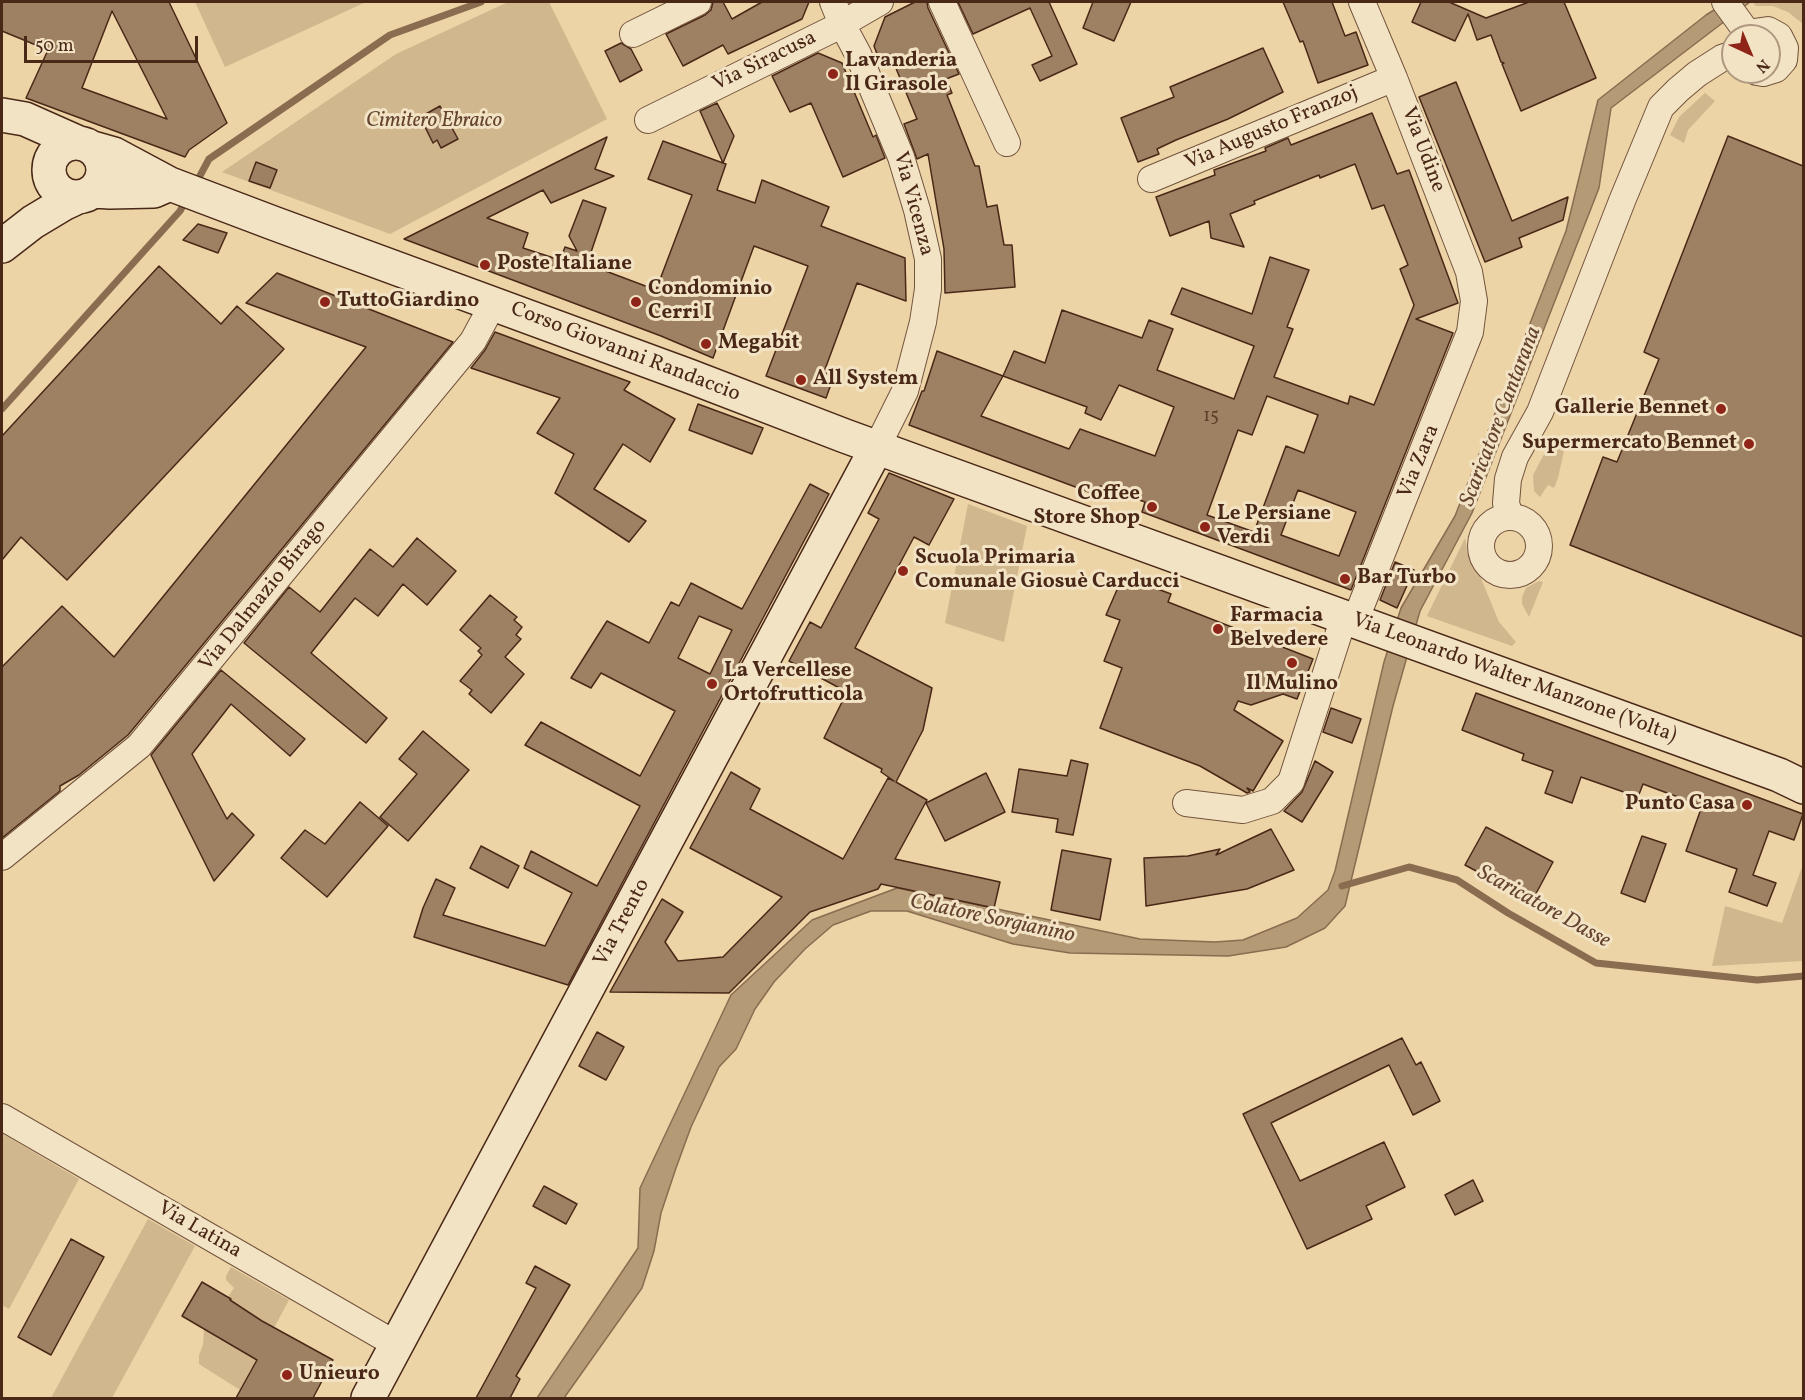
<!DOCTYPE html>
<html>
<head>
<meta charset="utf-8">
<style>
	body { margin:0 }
	#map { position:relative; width:1805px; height:1400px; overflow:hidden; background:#ecd4a6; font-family:Vollkorn,serif }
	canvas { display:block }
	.frame { position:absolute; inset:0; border:3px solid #4a2818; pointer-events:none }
	.north { position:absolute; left:1721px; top:24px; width:60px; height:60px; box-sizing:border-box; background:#f3e3c5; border:2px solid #af9880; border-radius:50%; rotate:136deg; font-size:16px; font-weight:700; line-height:24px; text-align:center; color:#4a2818 }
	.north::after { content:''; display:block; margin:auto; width:21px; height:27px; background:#8f2418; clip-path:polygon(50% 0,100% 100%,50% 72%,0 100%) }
	.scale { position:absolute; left:24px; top:36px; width:174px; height:27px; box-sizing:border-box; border:3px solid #4a2818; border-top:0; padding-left:8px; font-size:18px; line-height:21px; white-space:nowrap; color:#4a2818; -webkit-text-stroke:4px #f3e3c5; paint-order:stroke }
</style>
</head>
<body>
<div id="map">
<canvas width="1805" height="1400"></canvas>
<div class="frame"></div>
<div class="north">N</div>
<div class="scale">50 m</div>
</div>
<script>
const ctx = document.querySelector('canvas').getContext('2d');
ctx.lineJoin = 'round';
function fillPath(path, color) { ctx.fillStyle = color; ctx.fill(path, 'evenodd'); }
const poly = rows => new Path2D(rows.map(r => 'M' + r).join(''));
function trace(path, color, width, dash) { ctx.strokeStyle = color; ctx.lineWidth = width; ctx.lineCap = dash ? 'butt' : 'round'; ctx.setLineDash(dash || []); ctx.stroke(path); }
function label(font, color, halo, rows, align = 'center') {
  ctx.font = font + ' Vollkorn,serif'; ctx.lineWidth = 6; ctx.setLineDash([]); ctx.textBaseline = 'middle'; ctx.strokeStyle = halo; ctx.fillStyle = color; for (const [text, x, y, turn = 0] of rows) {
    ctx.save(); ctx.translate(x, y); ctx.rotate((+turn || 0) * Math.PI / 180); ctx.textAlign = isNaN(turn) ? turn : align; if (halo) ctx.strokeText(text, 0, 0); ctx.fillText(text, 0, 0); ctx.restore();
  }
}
fillPath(poly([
	[195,2,363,2,364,3,225,67],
	[508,2,549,2,607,119,390,234,222,172,396,54],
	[1752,2,1803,2,1803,24,1788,12,1773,6,1756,6],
	[1705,93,1715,101,1688,130,1684,143,1670,135,1679,117],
	[1549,445,1564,451,1558,478,1554,488,1548,485,1540,497,1534,491,1533,475],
	[968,504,1027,526,1004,642,945,623],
	[1465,538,1468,555,1478,571,1499,622,1516,642,1512,646,1427,616],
	[1539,581,1543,582,1529,617,1522,604,1522,597,1526,588],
	[1803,864,1803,961,1712,966,1725,906,1782,923],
	[3,1134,79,1179,9,1309,2,1305,2,1138],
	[148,1219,195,1246,112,1398,51,1398],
	[231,1267,289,1300,269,1337,257,1330,262,1320,230,1300,231,1299,228,1297,234,1288,226,1280,226,1276],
	[204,1329,257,1360,240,1390,199,1364,199,1355,203,1345]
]), '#d0b78e');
const water = poly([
	[1727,2,1750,2,1611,108,1599,188,1472,513,1420,611,1393,706,1345,906,1325,928,1286,947,1228,956,1070,953,1013,944,907,911,871,911,833,925,805,949,774,982,755,1009,736,1049,719,1067,691,1127,676,1168,661,1213,654,1251,642,1288,564,1398,537,1398,638,1248,640,1188,731,995,812,920,897,888,1140,939,1215,942,1243,940,1297,918,1328,890,1335,871,1384,662,1401,608,1455,516,1566,231,1598,100,1706,15,1727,2]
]);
fillPath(water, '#b59a76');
trace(water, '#8a6c50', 1.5);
trace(poly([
	[195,185,209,159,390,35,481,2],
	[2,409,180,211,186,200],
	[1342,886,1409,867,1457,880,1508,913,1596,963,1757,980,1804,976]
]), '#8a6c50', 7);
const building = poly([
	[2,2,169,2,227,123,189,150,185,157,26,98,48,50,2,31,2,2],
	[112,11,167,119,82,88,112,11],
	[713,2,723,2,732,19,762,2,809,2,802,19,728,54,723,45,683,66,666,34,705,15,711,10,713,2],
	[915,2,927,2,928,8,959,74,946,79,952,93,947,95,975,166,979,166,987,207,997,205,1004,245,1012,245,1015,287,945,293,944,249,928,154,917,159,904,124,917,119,890,54,879,59,874,46,885,17,915,2],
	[958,2,1049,2,1077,64,1040,81,1032,65,1052,56,1030,8,973,34,958,2],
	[1093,2,1131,2,1114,41,1083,28,1093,2],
	[1283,2,1332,2,1345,36,1356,32,1368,65,1318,83,1303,41,1300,42,1283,2],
	[1421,2,1449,2,1486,18,1529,2,1564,2,1596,78,1521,111,1502,64,1504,63,1501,62,1491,35,1477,40,1468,14,1455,41,1412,22,1421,2],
	[621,43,631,49,642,70,620,82,605,51,621,43],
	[1263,48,1283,92,1228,119,1176,140,1157,149,1159,154,1138,162,1121,118,1174,97,1170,87,1263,48],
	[818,53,842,63,873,137,876,135,885,158,843,177,811,103,790,112,772,76,818,53],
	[1456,82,1512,221,1568,197,1563,220,1519,238,1522,247,1485,262,1419,97,1456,82],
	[717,103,734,136,723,163,726,164,717,190,755,203,762,180,829,207,821,226,905,258,906,301,857,283,824,372,834,376,826,398,766,376,808,266,754,246,713,358,661,336,404,239,607,137,595,169,614,176,551,203,543,190,487,218,528,233,523,248,560,260,565,247,577,251,569,236,583,200,606,208,587,264,656,290,692,195,648,179,663,141,723,163,700,111,717,103],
	[440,106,458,139,441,148,437,140,433,143,425,127,429,125,424,115,440,106],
	[1372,113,1397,174,1409,170,1458,303,1416,319,1453,333,1351,590,1142,512,1145,502,1100,486,1097,495,909,425,922,391,924,391,937,351,1003,376,1014,351,1045,363,1062,310,1142,338,1149,320,1173,329,1157,370,1234,399,1254,346,1171,314,1182,288,1252,314,1270,257,1309,270,1287,327,1293,329,1274,377,1348,404,1350,396,1374,405,1414,305,1400,269,1408,265,1384,205,1372,209,1355,164,1320,178,1319,175,1254,201,1255,204,1230,214,1244,247,1211,238,1209,221,1170,236,1156,197,1215,175,1214,170,1266,151,1265,148,1288,138,1291,145,1372,113],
	[1003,376,1087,407,1085,413,1101,420,1119,385,1174,407,1155,456,1080,429,1069,449,981,416,1003,376],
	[1267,396,1318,415,1304,453,1286,446,1254,532,1207,515,1238,430,1252,435,1267,396],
	[1298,490,1356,512,1339,556,1281,535,1298,490],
	[1728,136,1803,166,1803,637,1570,545,1603,457,1617,462,1659,359,1644,352,1728,136],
	[256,162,277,170,270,188,249,181,256,162],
	[198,224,227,233,218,253,183,240,198,224],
	[159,266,221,324,237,306,284,349,67,580,21,537,2,560,2,436,159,266],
	[277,273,453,342,128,735,79,775,60,786,60,791,2,838,2,667,62,606,114,657,366,347,246,303,277,273],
	[495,332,630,382,624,390,675,419,650,462,623,444,594,489,646,521,629,542,555,493,574,454,537,433,560,398,471,368,485,350,495,332],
	[698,404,763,428,752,454,689,430,698,404],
	[889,473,954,499,929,545,914,537,855,648,932,688,923,730,896,782,927,800,895,859,1000,882,994,908,881,884,878,889,810,912,729,993,610,992,662,899,683,912,665,942,678,961,723,957,782,897,690,848,731,772,760,789,750,809,843,859,888,778,894,781,881,772,882,769,824,738,847,692,789,661,810,622,821,628,879,519,868,513,889,473],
	[810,484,829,494,568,985,414,937,423,908,436,879,455,888,443,915,545,946,572,893,524,868,531,851,597,886,640,806,525,745,541,722,640,776,675,711,601,673,591,688,571,678,607,621,649,643,671,602,679,606,691,583,742,609,810,484],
	[699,616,732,630,710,674,678,658,699,616],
	[417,538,456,571,427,605,403,584,378,616,355,598,311,653,387,718,366,743,244,643,289,587,320,612,370,549,393,567,417,538],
	[1395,562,1414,570,1397,608,1380,600,1395,562],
	[1123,576,1171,594,1168,602,1313,659,1297,699,1283,694,1251,705,1238,701,1234,710,1283,741,1253,791,1247,788,1250,792,1247,793,1200,766,1100,728,1122,668,1104,661,1120,620,1106,615,1123,576],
	[490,595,517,617,514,620,522,627,516,635,521,639,505,657,524,674,491,713,469,694,472,690,460,681,482,655,478,651,481,648,460,630,490,595],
	[221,670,305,739,290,756,231,704,192,754,227,819,232,813,254,835,214,881,151,755,221,670],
	[1476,693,1803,814,1794,840,1769,831,1753,875,1776,883,1767,906,1729,892,1737,869,1686,851,1702,806,1643,784,1638,797,1581,777,1572,803,1545,793,1553,771,1522,760,1524,754,1462,730,1476,693],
	[1331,708,1361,719,1352,743,1323,732,1331,708],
	[423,731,469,770,408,841,380,817,417,774,399,759,423,731],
	[1071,760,1088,764,1073,835,1056,832,1058,819,1012,812,1019,769,1067,776,1071,760],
	[1315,761,1333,772,1302,822,1284,811,1302,792,1315,761],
	[986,773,1005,812,945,841,926,803,986,773],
	[360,802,388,826,327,897,281,858,305,830,325,844,360,802],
	[1486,827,1553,862,1532,901,1465,865,1486,827],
	[1271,829,1294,870,1247,889,1146,906,1144,858,1188,856,1220,849,1216,855,1271,829],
	[1642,836,1666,844,1645,902,1621,893,1642,836],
	[481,846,519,866,508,888,470,868,481,846],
	[1062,850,1111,859,1100,920,1051,910,1062,850],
	[597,1032,624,1047,606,1080,579,1066,597,1032],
	[1402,1038,1416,1065,1421,1062,1440,1101,1413,1115,1389,1065,1271,1123,1300,1181,1384,1142,1405,1187,1366,1206,1372,1219,1307,1249,1243,1114,1402,1038],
	[1473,1180,1483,1201,1455,1215,1445,1195,1473,1180],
	[544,1186,577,1204,566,1224,533,1206,544,1186],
	[71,1239,104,1257,51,1355,18,1337,71,1239],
	[535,1266,570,1285,516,1376,520,1379,510,1398,476,1398,536,1288,526,1283,535,1266],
	[202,1282,231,1299,230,1300,262,1321,333,1360,313,1398,236,1398,257,1360,182,1316,202,1282]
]);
fillPath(building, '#9e8162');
trace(building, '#4a2818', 1.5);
const street = poly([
	[833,2,842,24,858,54,901,157,917,210,928,259,928,289,923,322,905,391,877,447],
	[942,2,1007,143],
	[1725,2,1749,35],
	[633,34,698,2],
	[1748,36,1754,32,1768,30,1779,36,1785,48,1784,60,1776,69,1763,73,1757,72],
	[648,120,835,28,880,2],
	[1151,179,1394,78],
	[1510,517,1506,503,1508,479,1515,457,1540,412,1622,201,1661,107,1678,90,1697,74,1722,58,1733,54],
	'1481 546a29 29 0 1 1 58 0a29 29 0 1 1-58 0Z',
	[1355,621,1470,332,1474,301,1469,272,1394,78,1362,2],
	[1186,803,1243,810,1272,801,1291,782,1344,617],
	[2,857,139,746,473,341,493,304],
	[2,1117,397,1345]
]);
const secondary = poly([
	[2,115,25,119,79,143],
	'49 170a27 27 0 1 1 54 0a27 27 0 1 1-54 0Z',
	[93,148,114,154,170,184,273,223,689,376,845,436,1779,775,1804,787],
	[94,191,110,192,154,191,170,184],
	[2,246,33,222,63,204,78,197],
	[368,1398,877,447]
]);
trace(street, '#72533c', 28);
trace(secondary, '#4a2818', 36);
trace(street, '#f3e3c5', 26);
trace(secondary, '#f3e3c5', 33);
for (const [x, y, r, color] of [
	[833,74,6,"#8f2418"],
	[485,265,6,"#8f2418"],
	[325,302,6,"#8f2418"],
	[636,302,6,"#8f2418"],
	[706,344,6,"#8f2418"],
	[801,380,6,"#8f2418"],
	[1721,409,6,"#8f2418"],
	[1749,444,6,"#8f2418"],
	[1152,507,6,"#8f2418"],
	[1205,527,6,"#8f2418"],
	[903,571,6,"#8f2418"],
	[1345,579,6,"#8f2418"],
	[1218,629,6,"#8f2418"],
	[1292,663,6,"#8f2418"],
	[712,684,6,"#8f2418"],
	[1747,805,6,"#8f2418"],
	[287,1375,6,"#8f2418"]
]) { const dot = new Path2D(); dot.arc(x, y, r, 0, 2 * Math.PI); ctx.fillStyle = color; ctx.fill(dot); trace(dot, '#f3e3c5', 2); }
label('18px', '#5f3e2a', null, [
	["15",1211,418]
]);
label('21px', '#4a2818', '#f3e3c5', [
	["Via Siracusa",765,62,-26],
	["Via Augusto Franzoj",1272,129,-23],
	["Via Udine",1422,150,69],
	["Via Vicenza",912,204,75],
	["Corso Giovanni Randaccio",625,353,21],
	["Via Zara",1420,462,-68],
	["Via Dalmazio Birago",264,596,-51],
	["Via Leonardo Walter Manzone (Volta)",1514,679,20],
	["Via Trento",623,923,-62],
	["Via Latina",199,1231,30]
]);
label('bold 21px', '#4a2818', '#f3e3c5', [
	["Lavanderia",845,62],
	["Il Girasole",845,86],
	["Poste Italiane",497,265],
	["Condominio",648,290],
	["Cerri I",648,314],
	["TuttoGiardino",337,302],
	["Megabit",718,344],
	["All System",813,380],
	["Gallerie Bennet",1709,409,"right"],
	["Supermercato Bennet",1737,444,"right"],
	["Coffee",1140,495,"right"],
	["Store Shop",1140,519,"right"],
	["Le Persiane",1217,515],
	["Verdi",1217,539],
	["Scuola Primaria",915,559],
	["Comunale Giosuè Carducci",915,583],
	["Bar Turbo",1357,579],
	["Farmacia",1230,617],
	["Belvedere",1230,641],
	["La Vercellese",724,672],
	["Ortofrutticola",724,696],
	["Il Mulino",1292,685,"center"],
	["Punto Casa",1735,805,"right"],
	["Unieuro",299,1375]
], 'left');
label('italic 21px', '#654530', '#f3e3c5', [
	["Cimitero Ebraico",434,122]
]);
label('italic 22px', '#654430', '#f3e3c5', [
	["Scaricatore Cantarana",1502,417,-69],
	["Scaricatore Dasse",1543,908,29],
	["Colatore Sorgianino",992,920,12]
]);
</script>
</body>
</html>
